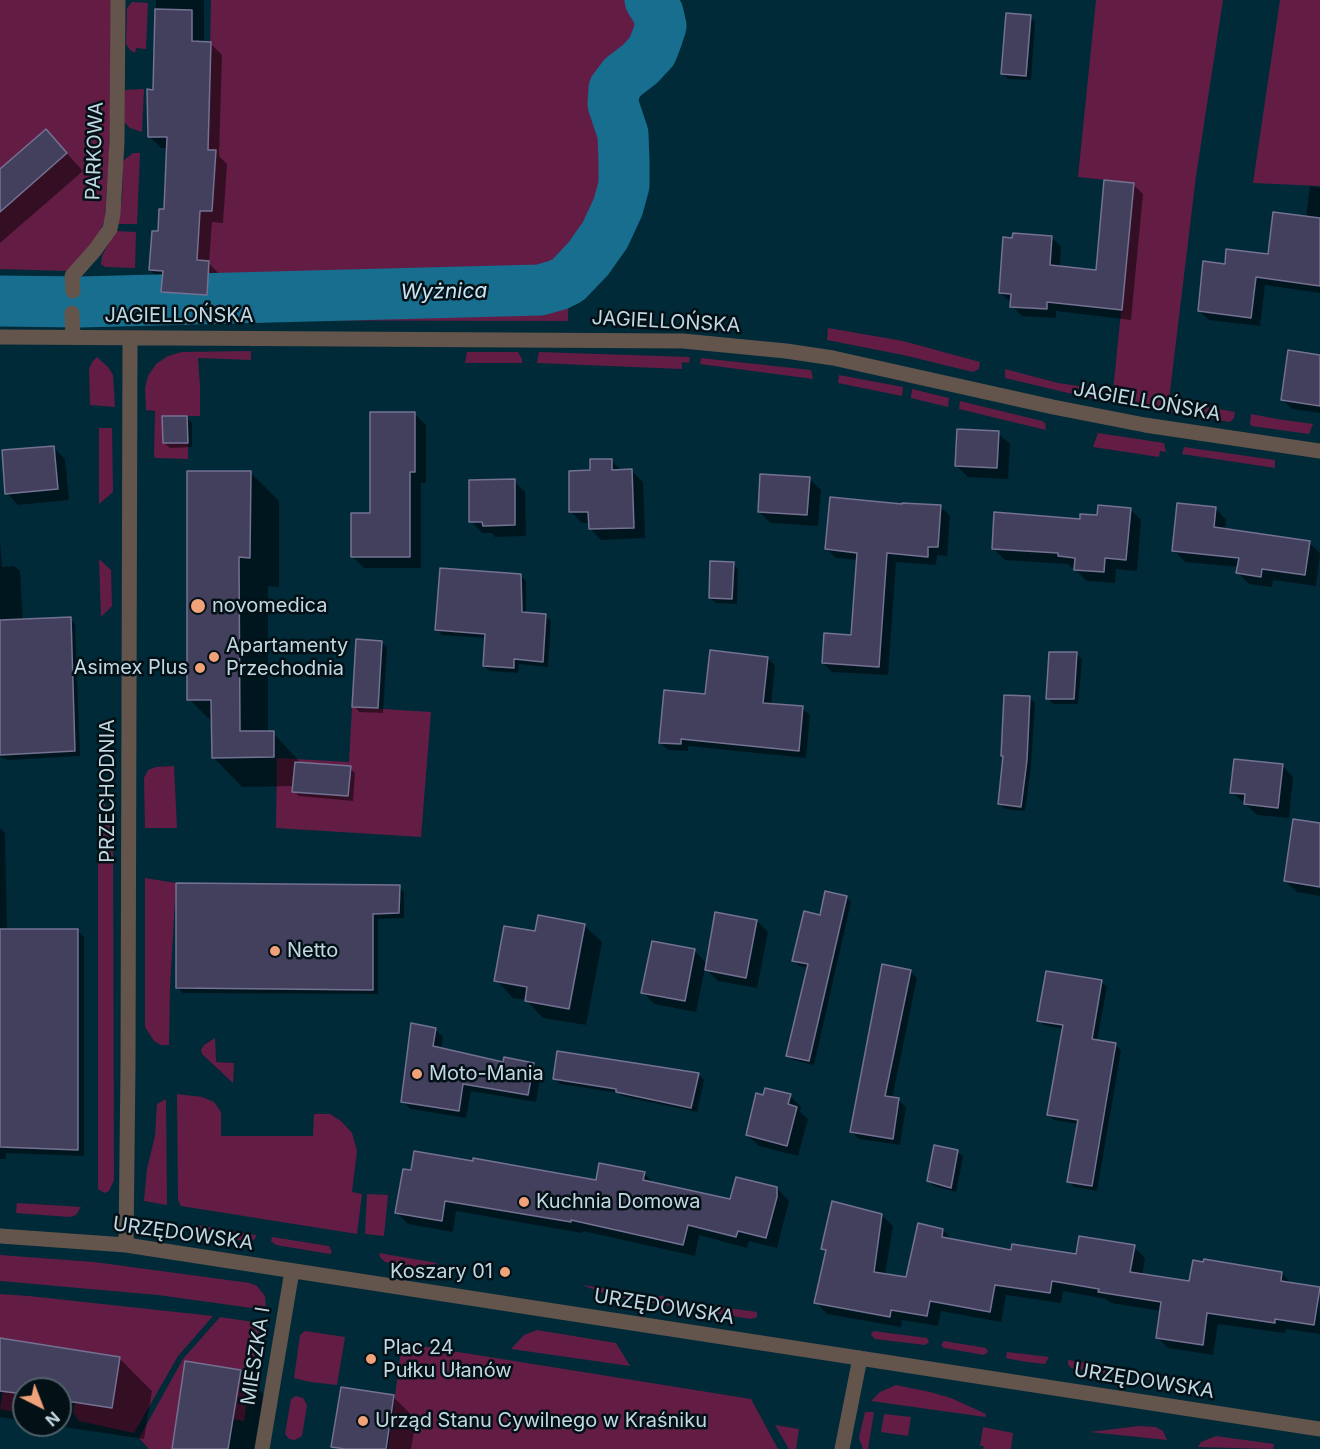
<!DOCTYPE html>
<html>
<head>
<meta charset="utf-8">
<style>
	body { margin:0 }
	#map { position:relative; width:1320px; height:1449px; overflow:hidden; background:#012a39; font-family:Inter,sans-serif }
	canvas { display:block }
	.north { position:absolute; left:12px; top:1377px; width:60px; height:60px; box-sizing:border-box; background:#031117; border:2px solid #4f6068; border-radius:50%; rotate:138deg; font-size:16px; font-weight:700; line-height:24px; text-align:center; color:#c2d7e1 }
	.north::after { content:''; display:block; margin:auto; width:21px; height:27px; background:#f0a279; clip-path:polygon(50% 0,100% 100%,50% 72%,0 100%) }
</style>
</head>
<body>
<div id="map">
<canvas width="1320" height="1449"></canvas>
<div class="north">N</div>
</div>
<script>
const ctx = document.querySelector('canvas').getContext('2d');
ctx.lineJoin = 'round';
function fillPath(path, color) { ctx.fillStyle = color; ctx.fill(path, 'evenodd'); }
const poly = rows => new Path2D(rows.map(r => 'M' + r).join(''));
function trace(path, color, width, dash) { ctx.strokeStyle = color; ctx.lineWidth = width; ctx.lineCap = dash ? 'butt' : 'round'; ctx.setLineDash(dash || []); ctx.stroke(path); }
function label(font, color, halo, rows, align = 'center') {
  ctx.font = font + ' Inter,sans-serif'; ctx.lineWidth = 5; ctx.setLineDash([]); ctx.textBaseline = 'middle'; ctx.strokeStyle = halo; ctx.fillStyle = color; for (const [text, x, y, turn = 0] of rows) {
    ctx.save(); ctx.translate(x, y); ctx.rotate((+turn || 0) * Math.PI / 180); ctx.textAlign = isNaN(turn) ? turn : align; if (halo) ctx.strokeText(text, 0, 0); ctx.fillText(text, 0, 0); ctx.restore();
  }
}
fillPath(poly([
	[0,0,113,0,109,156,105,219,99,234,68,271,0,269],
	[211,0,650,0,658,13,661,26,652,51,640,64,623,77,614,89,613,104,623,134,624,185,618,207,605,235,588,259,569,280,568,321,133,320,80,318,80,287,86,281,134,282,134,291,161,292,197,260,200,211,212,211,215,150,208,150],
	[1096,0,1223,0,1196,176,1169,400,1235,412,1234,418,1230,422,1102,401,1005,378,1005,369,1058,383,1113,391,1134,183,1078,177],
	[1280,0,1320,0,1320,186,1253,183],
	[132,2,148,3,146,49,136,48,135,53,130,50,126,44,127,8],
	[144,89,142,132,130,128,124,122,125,90],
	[133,153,140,153,137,224,118,224,122,200,123,161],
	[115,231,136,232,135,268,105,267,101,264,102,256],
	[0,279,61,280,68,288,67,302,0,301],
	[0,302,66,303,66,316,60,319,0,319],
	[828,328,903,341,980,362,979,369,973,372,903,355,827,340],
	[251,351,251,360,198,358,200,387,200,416,162,416,163,443,188,443,188,459,155,458,154,455,155,411,146,410,145,388,148,376,156,364,168,356,182,352],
	[467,352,518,352,522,359,522,363,465,363],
	[539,352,690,357,689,363,682,362,682,369,537,363],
	[97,357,108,367,113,375,115,407,90,405,89,369,92,362],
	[701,358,811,370,813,379,700,364],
	[839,375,903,387,902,396,838,383],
	[912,389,949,398,948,407,911,398],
	[960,401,1042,421,1045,423,1046,430,959,409],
	[1251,414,1277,419,1313,424,1309,434,1251,426,1250,424],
	[99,428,112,428,113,492,99,504],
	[1098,433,1164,443,1166,452,1160,451,1159,457,1093,447],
	[1184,447,1275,460,1275,468,1182,454],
	[99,559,111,570,112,606,101,617],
	[352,707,431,712,421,837,276,828,277,758,349,762],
	[174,766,177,828,145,828,144,778,148,770,156,767],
	[98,799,103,801,109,812,113,829,114,1180,109,1191,105,1193,98,1189],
	[145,878,176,883,170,987,169,1045,161,1045,154,1041,145,1027],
	[215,1038,216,1062,234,1063,233,1083,202,1054,201,1050,204,1045],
	[177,1094,202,1097,214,1102,221,1112,221,1136,313,1136,314,1114,330,1114,341,1121,352,1133,357,1151,352,1192,362,1194,357,1234,181,1206,178,1200],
	[166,1099,167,1205,144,1201,147,1169,155,1136,157,1104],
	[367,1194,388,1195,384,1236,365,1234],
	[17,1203,81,1207,76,1215,70,1217,16,1213],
	[197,1225,256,1235,255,1239,250,1242,206,1234],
	[272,1237,329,1246,332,1252,330,1254,276,1245,271,1241],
	[379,1253,437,1263,427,1269,385,1262,380,1257],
	[0,1255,94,1262,250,1283,257,1286,265,1296,266,1310,158,1295,0,1281],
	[582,1285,673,1298,671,1306,611,1296],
	[0,1294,29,1296,213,1316,178,1356,134,1433,79,1421,73,1412,75,1402,112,1408,120,1357,0,1338],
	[700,1304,757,1312,757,1317,751,1319,706,1312],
	[220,1317,260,1323,252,1371,185,1362,172,1449,149,1449,139,1438,183,1359],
	[537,1330,616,1343,630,1366,511,1349,524,1335],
	[305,1331,345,1337,337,1385,310,1382,294,1378,300,1335],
	[873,1331,927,1338,929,1342,925,1345,875,1339,871,1335],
	[944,1341,986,1348,988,1352,984,1355,944,1348,941,1345],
	[402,1343,751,1399,778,1449,388,1449],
	[1007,1352,1049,1357,1045,1364,1027,1362,1010,1359,1006,1358],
	[1068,1360,1130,1370,1130,1374,1125,1377,1071,1368,1068,1364],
	[1147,1374,1194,1381,1194,1384,1190,1388,1152,1381,1148,1379],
	[240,1376,250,1378,244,1421,233,1419],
	[896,1385,930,1392,951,1398,986,1414,985,1417,871,1401,880,1392],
	[3,1391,24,1394,24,1413,0,1409],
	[296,1396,303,1398,307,1405,302,1436,295,1440,289,1439,285,1434,291,1399],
	[865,1412,874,1412,868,1449,863,1449,859,1438],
	[884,1414,911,1417,908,1436,881,1432],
	[775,1425,799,1429,796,1449,789,1449],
	[1139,1426,1156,1427,1163,1431,1167,1440,1089,1432],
	[983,1427,1013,1433,1011,1449,983,1449,984,1446,980,1446],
	[1216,1436,1274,1444,1273,1449,1198,1447,1201,1442]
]), '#631d45');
fillPath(poly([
	[156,0,204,0,204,43,210,43,222,55,219,156,227,164,223,223,212,222,209,263,220,275,218,306,175,303,163,291,162,282,150,270,166,210,168,148,161,148,149,136,155,91],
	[1030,16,1035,22,1031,80,1008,79,1002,73],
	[46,131,83,171,0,243,0,170],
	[1133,184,1143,194,1131,320,1056,311,1056,318,1022,316,1012,306,1012,303,1000,293,1052,238,1061,247,1060,268,1097,271],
	[1310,186,1320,188,1320,293,1265,285,1260,326,1209,320,1199,311,1226,265,1269,256,1306,218],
	[1320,356,1320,413,1292,409,1282,399],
	[414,413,426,425,426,483,421,483,421,568,364,568,353,557],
	[186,417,192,423,192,447,170,448,164,443],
	[998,433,1010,444,1008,479,968,477,956,465],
	[54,448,65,459,69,500,18,505,7,493],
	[611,460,622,471,632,471,643,482,645,538,601,540,590,528,590,523,582,523,571,512,592,471],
	[250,472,279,501,279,587,268,586,268,733,273,733,302,764,350,768,355,773,353,801,299,796,294,791,294,786,242,787,213,757,213,723,189,699],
	[809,478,821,490,818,526,771,523,759,512],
	[514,481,525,492,526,536,495,537,492,533,482,533,471,521],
	[941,507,950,516,947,556,937,555,936,565,896,562,888,675,832,672,823,663,852,637,858,560,836,558,826,549],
	[1215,508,1226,520,1225,530,1309,543,1320,553,1316,586,1273,580,1272,587,1249,584,1238,573,1239,567,1185,562,1174,550],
	[1130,509,1141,520,1137,571,1116,569,1115,583,1087,581,1076,570,1076,568,1071,567,1068,564,1005,560,993,548],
	[0,542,2,567,14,566,20,571,23,621,70,619,75,624,80,756,8,760,0,757],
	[733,564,738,569,737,604,716,603,710,598],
	[521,576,526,581,526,614,546,616,551,621,548,667,519,664,518,673,490,671,484,666,486,638,442,635,437,629],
	[381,642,387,647,383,713,359,712,354,706],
	[1076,654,1082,659,1078,704,1053,704,1048,698],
	[768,658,775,666,771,705,802,708,810,715,806,758,688,746,688,751,668,750,660,742,706,696],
	[1029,697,1035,703,1031,766,1025,811,1005,809,999,804],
	[1282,765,1293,777,1289,818,1257,815,1232,792],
	[1320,824,1320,896,1297,892,1285,881],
	[0,828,5,833,7,930,77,930,84,937,84,1156,6,1153,6,1159,0,1159],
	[399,887,404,892,404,918,378,919,378,994,183,993,178,988],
	[846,897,851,902,814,1065,793,1060,788,1055,808,968,799,966,794,960,821,917],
	[757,921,768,932,757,988,718,981,705,968,696,1012,654,1004,643,992,695,951,707,964],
	[584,925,602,942,586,1025,543,1018,526,1000,513,998,496,980,536,933],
	[910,971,917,978,892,1099,898,1100,906,1107,900,1145,859,1139,852,1132],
	[1101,982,1107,987,1097,1041,1116,1045,1121,1050,1097,1191,1074,1187,1069,1181,1079,1124,1054,1120,1049,1115,1063,1029,1044,1025,1039,1020],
	[435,1029,443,1037,441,1050,504,1064,534,1064,541,1072,536,1102,471,1091,466,1118,411,1109,403,1102],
	[558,1053,699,1075,704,1080,697,1112,622,1096,619,1093,560,1084,554,1078],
	[790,1096,801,1107,800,1112,808,1119,798,1156,759,1146,747,1135],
	[958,1152,963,1157,956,1192,934,1186,928,1181],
	[404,1170,597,1182,644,1173,655,1185,732,1201,737,1179,778,1189,789,1201,777,1248,749,1241,747,1248,699,1235,695,1256,583,1231,582,1233,456,1211,453,1232,408,1224,397,1213],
	[881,1215,893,1226,885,1275,907,1279,943,1230,953,1241,1012,1252,1077,1256,1134,1247,1145,1258,1142,1276,1190,1283,1282,1273,1292,1284,1319,1288,1320,1334,1286,1329,1285,1333,1218,1324,1213,1355,1168,1348,1157,1337,1161,1311,1111,1303,1106,1299,1063,1291,1061,1303,1006,1295,1001,1322,941,1311,938,1326,902,1320,901,1327,827,1314,816,1302,827,1253,823,1249],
	[0,1340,120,1359,152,1391,144,1439,51,1425,60,1425,60,1389,24,1389,24,1421,0,1417],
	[240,1371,272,1403,265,1449,173,1449],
	[393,1397,416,1419,411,1449,336,1449,333,1446]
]), '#0007');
trace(poly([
	[0,301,80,302,540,290,558,285,568,280,588,259,605,235,618,207,624,185,624,161,623,134,613,104,614,89,623,77,640,64,652,51,657,38,661,26,658,13,650,0]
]), '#186e8f', 51);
const building = poly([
	[155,9,192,10,192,41,211,42,208,150,216,150,212,211,200,211,197,260,209,261,207,295,161,292,163,271,149,270,152,231,158,231,159,209,164,209,167,137,148,137,147,89,153,90,155,9],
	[1006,13,1031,15,1026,76,1001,74,1006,13],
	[46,129,67,153,0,212,0,169,46,129],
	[1104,180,1134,183,1122,310,1047,302,1047,309,1010,307,1011,294,999,293,1003,237,1012,238,1013,233,1052,236,1050,265,1096,270,1104,180],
	[1273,212,1320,218,1320,286,1256,277,1251,318,1198,311,1203,261,1225,264,1226,249,1268,254,1273,212],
	[1288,350,1320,355,1320,406,1281,400,1288,350],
	[370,412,415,412,415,472,410,472,410,557,351,557,351,513,370,513,370,412],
	[162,416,187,416,188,443,163,443,162,416],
	[957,429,999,431,997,468,955,466,957,429],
	[54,446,58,489,5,494,2,450,54,446],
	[590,459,612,459,612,470,632,469,634,528,589,529,588,512,569,512,569,471,590,470,590,459],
	[187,471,251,471,250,558,239,557,240,731,274,731,274,757,212,758,211,700,187,700,187,471],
	[760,474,810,477,807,515,758,512,760,474],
	[515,479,515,525,483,526,482,522,469,522,469,480,515,479],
	[830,497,902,504,902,503,941,505,938,547,928,547,928,557,887,553,879,667,822,663,824,633,851,635,857,553,825,549,830,497],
	[1177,503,1216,507,1214,527,1310,541,1305,575,1262,569,1261,577,1236,573,1239,558,1172,551,1177,503],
	[1098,505,1131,508,1126,560,1105,558,1104,572,1074,570,1075,558,1058,556,1058,553,992,549,994,512,1080,519,1080,514,1097,515,1098,505],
	[710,561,734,562,732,599,709,598,710,561],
	[440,568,521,574,522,612,546,614,543,662,514,659,514,668,483,666,485,634,435,630,440,568],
	[71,617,75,751,0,755,0,620,71,617],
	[356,639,382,641,378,708,352,707,356,639],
	[710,650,768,657,763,703,803,706,799,751,681,739,681,744,659,743,664,690,705,694,710,650],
	[1049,652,1077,652,1074,699,1046,699,1049,652],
	[1004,695,1030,696,1027,760,1021,807,998,804,1003,756,1001,756,1004,695],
	[1234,759,1283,764,1278,808,1244,804,1245,794,1230,793,1234,759],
	[295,762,351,766,348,796,292,792,295,762],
	[1293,819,1320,823,1320,887,1284,881,1293,819],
	[176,883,400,885,399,913,373,914,373,990,176,988,176,883],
	[825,891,847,896,809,1061,786,1056,808,964,792,961,804,911,820,915,825,891],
	[715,912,757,920,746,978,705,970,715,912],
	[538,915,585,924,569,1009,525,1001,527,987,494,981,504,926,535,931,538,915],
	[0,929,78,929,78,1150,0,1147,0,929],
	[652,941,695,949,685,1001,641,993,652,941],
	[882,964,911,970,885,1096,899,1098,893,1139,850,1132,882,964],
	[1046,971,1102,980,1092,1039,1116,1043,1092,1186,1067,1182,1078,1120,1047,1115,1063,1025,1037,1021,1046,971],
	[411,1023,436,1028,433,1046,503,1062,504,1057,534,1063,528,1095,463,1084,459,1111,401,1102,411,1023],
	[557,1051,699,1073,691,1108,616,1092,616,1089,553,1079,557,1051],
	[765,1088,791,1094,788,1104,797,1107,787,1146,746,1135,756,1093,763,1095,765,1088],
	[934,1145,958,1150,951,1188,927,1181,934,1145],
	[414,1151,473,1161,473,1158,596,1180,599,1163,645,1172,643,1180,730,1199,736,1177,777,1187,777,1197,766,1238,738,1231,736,1237,688,1225,683,1245,571,1220,571,1222,445,1201,442,1221,395,1213,403,1169,411,1170,414,1151],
	[832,1201,882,1214,874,1272,906,1277,918,1223,943,1229,942,1237,1011,1250,1012,1244,1076,1254,1079,1236,1135,1245,1130,1272,1189,1281,1193,1260,1203,1262,1204,1259,1282,1272,1281,1281,1320,1287,1314,1325,1275,1319,1275,1323,1207,1313,1203,1345,1156,1338,1161,1302,1098,1292,1099,1289,1052,1281,1050,1293,995,1285,990,1312,930,1301,927,1316,891,1310,890,1317,814,1303,826,1250,821,1249,832,1201],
	[0,1338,120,1357,112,1408,60,1400,60,1389,24,1389,24,1394,0,1391,0,1338],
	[185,1361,241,1370,228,1449,172,1449,185,1361],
	[341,1387,394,1395,386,1449,345,1449,331,1447,341,1387]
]);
fillPath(building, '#43405e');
trace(building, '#747192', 1.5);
trace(poly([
	[73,291,72,276,95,250,110,229,113,214,117,141,118,0],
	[72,313,73,337],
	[0,337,683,341,786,351,833,358,1053,407,1145,425,1320,451],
	[0,1236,126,1245,1320,1429],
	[126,1245,128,1065,130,338],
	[262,1449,292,1271],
	[842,1449,860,1358]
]), '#63544c', 15);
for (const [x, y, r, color] of [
	[198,606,8,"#f0a279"],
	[214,657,6,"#f0a279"],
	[200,668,6,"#f0a279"],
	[275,951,6,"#f0a279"],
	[417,1074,6,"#f0a279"],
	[524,1202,6,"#f0a279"],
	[505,1272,6,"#f0a279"],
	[371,1359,6,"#f0a279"],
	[363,1421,6,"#f0a279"]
]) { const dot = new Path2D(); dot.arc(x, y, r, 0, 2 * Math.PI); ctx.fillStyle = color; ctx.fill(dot); trace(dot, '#031117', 2); }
label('20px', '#c2d7e1', '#031117', [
	["PARKOWA",95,151,-88],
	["JAGIELLOŃSKA",179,316],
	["JAGIELLOŃSKA",666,322,3],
	["JAGIELLOŃSKA",1147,402,10],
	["PRZECHODNIA",108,791,-90],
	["URZĘDOWSKA",183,1234,8],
	["URZĘDOWSKA",664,1307,9],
	["MIESZKA I",256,1356,-81],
	["URZĘDOWSKA",1144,1381,9]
]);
label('20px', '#c2d7e1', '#031117', [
	["novomedica",212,606],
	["Apartamenty",226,646],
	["Przechodnia",226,669],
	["Asimex Plus",188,668,"right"],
	["Netto",287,951],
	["Moto-Mania",429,1074],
	["Kuchnia Domowa",536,1202],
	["Koszary 01",493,1272,"right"],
	["Plac 24",383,1348],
	["Pułku Ułanów",383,1371],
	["Urząd Stanu Cywilnego w Kraśniku",375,1421]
], 'left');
label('italic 21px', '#c8e5f3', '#031117', [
	["Wyżnica",444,292,-1]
]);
</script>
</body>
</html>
